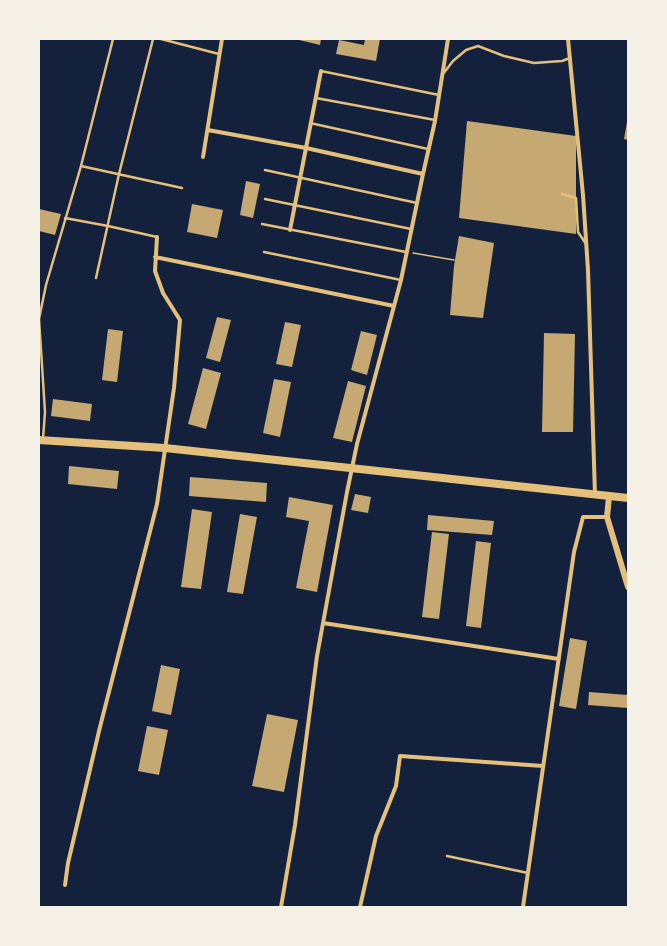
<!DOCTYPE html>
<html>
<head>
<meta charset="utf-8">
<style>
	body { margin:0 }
	#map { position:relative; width:667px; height:946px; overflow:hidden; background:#14213d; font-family:Barlow,sans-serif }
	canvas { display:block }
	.frame { position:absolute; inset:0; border:40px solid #f6f1e7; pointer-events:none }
</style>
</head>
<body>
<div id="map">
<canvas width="667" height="946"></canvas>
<div class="frame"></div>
</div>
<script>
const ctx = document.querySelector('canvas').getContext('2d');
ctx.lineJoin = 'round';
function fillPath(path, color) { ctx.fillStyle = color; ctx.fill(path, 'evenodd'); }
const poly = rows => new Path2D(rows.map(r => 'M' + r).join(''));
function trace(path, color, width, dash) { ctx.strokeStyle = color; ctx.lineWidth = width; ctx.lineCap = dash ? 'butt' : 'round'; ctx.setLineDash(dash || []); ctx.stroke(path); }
fillPath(poly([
	[295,39,321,39,320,45],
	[365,39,380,39,376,61,336,54,339,40,364,45],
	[467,121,576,136,576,234,459,218],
	[627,122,628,122,628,140,624,139],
	[246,181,260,184,253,218,240,215],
	[192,204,223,210,217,238,187,232],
	[39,209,61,214,55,235,39,231],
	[459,236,494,243,483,318,450,315,454,266],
	[217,317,231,320,220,362,206,358],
	[285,322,301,325,292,367,276,364],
	[108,329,123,331,117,382,102,380],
	[361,331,377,335,367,375,351,370],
	[544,333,575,334,573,432,542,432],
	[203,368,221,373,206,429,188,424],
	[274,379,291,382,280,437,263,433],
	[348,381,366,386,352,442,333,438],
	[53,399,92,404,90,421,51,416],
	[69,466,119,471,117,489,68,484],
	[190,477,267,483,266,502,189,496],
	[355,494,371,497,368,513,351,510],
	[289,497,333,505,317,592,296,588,309,521,286,517],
	[192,509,212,512,201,589,181,587],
	[240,514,257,517,243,594,227,592],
	[428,515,494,521,492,535,427,530],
	[432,532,449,534,439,619,422,617],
	[476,541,491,543,481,628,466,626],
	[570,638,587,641,576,709,559,706],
	[161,665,180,669,171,715,152,711],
	[589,692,628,695,628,708,588,705],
	[267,714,298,720,284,792,252,786],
	[147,726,168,730,159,775,138,771]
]), '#c6a872');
trace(poly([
	[413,253,454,260]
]), '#e5c07b', 1.5);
trace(poly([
	[161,39,219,54],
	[321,71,439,95],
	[443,74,453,61,466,50,478,46,504,56,534,63,562,61,570,58],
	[316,98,435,120],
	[310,123,428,149],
	[81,166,182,188],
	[265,170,417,203],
	[562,194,576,198,578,232,586,244],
	[265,199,411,229],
	[65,218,108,226,157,237],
	[262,224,406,252],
	[264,252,401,280],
	[96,278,119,174,153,39],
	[43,439,45,412,39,319,46,285,81,166,113,39],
	[447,856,528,873]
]), '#e5c07b', 2.5);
trace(poly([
	[568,39,583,195,588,270,595,495],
	[208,130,306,148,423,174],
	[203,157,222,39],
	[290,230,321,71],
	[155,257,394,306],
	[323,623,559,659],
	[65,885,68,863,100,727,157,504,174,388,180,320,163,293,155,271,157,237],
	[281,907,295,825,317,656,347,492,357,444,401,280,423,174,435,121,448,39],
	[360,907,376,836,396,786,400,756,543,766],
	[523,907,574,552,583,517,607,517]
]), '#e5c07b', 4);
trace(poly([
	[609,497,607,517,628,587]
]), '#e5c07b', 6);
trace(poly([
	[39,440,165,448,628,498]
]), '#e5c07b', 8);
</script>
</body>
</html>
